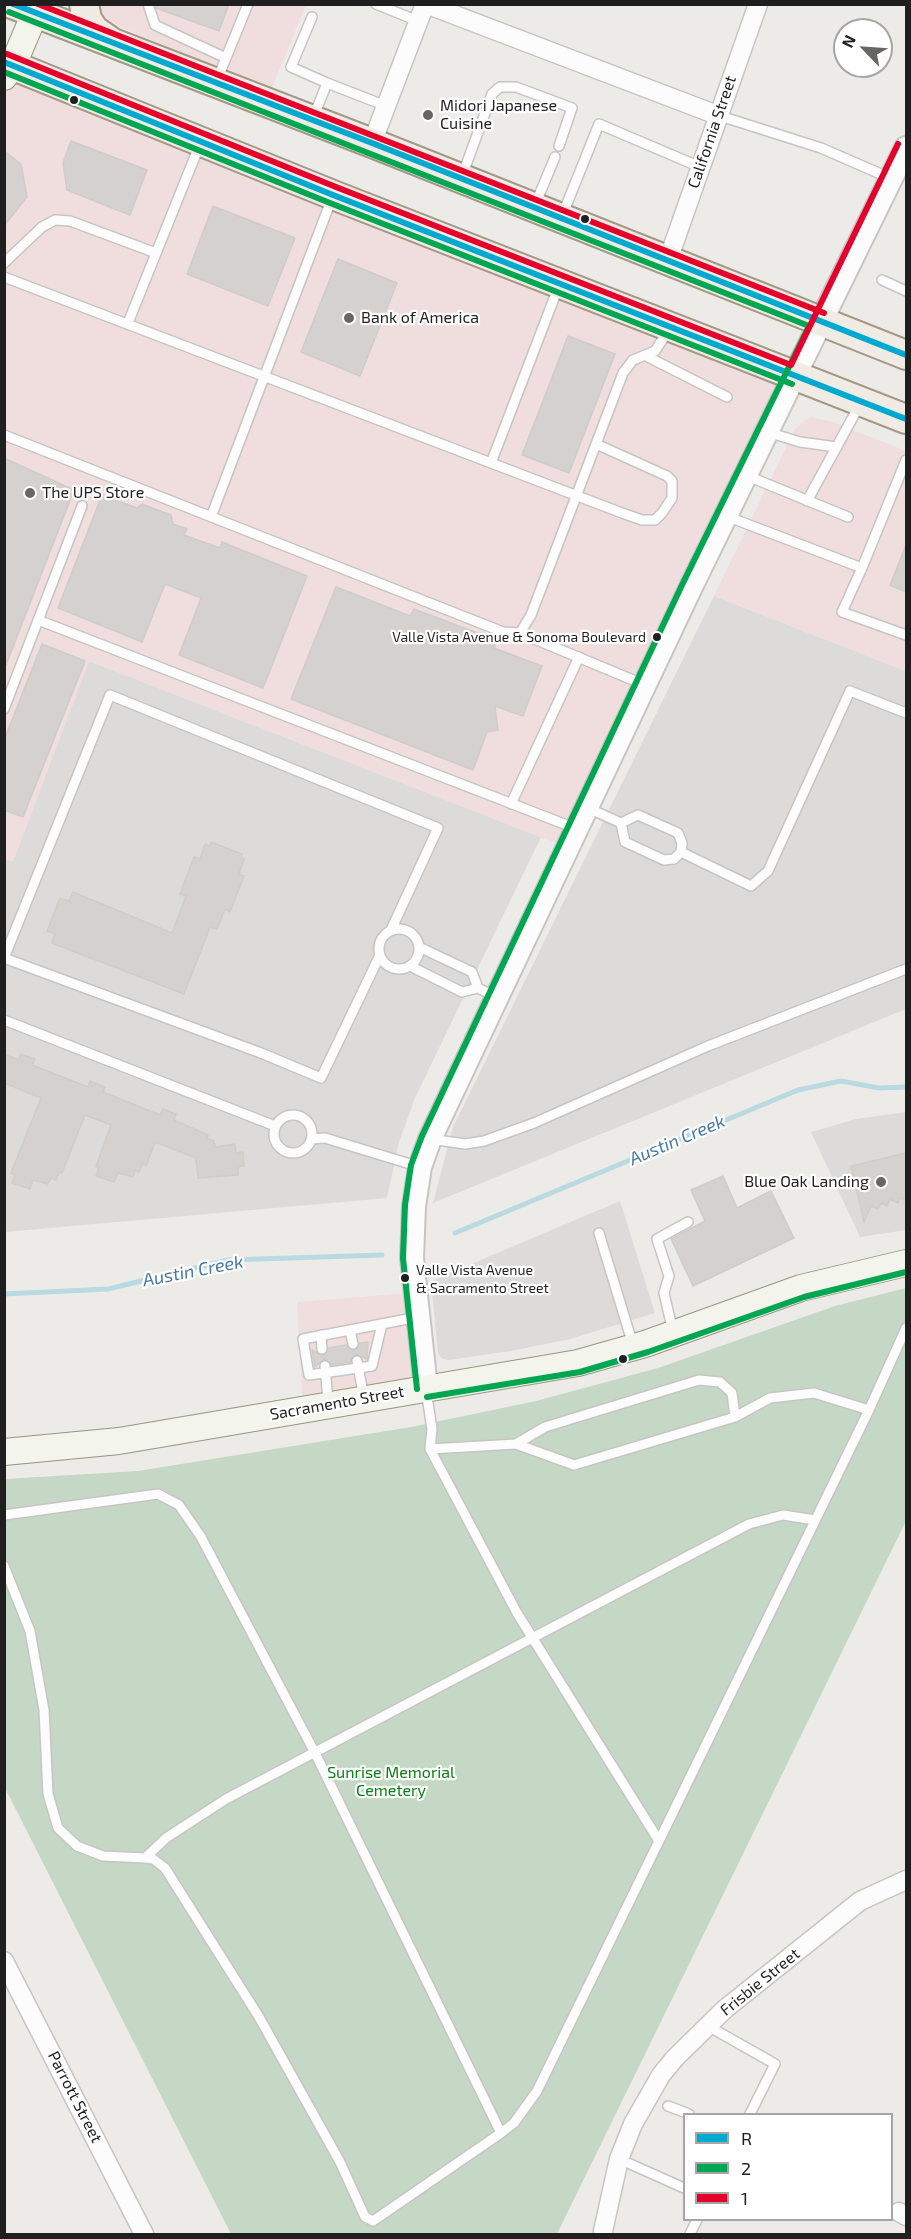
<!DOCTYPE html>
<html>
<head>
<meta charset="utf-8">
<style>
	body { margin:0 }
	#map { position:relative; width:911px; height:2239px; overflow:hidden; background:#edebe8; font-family:"Exo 2",sans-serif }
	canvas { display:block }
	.frame { position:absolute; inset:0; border:6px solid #1f1f1f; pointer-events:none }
	.legend { position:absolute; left:683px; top:2113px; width:210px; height:108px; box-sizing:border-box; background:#fff; border:2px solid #a5a5a5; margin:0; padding:8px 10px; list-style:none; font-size:18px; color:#1f1f1f }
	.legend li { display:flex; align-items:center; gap:12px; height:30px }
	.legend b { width:30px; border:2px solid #a5a5a5 }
	.north { position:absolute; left:833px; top:18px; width:60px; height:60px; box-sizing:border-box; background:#fff; border:2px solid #a5a5a5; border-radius:50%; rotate:295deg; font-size:16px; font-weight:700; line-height:24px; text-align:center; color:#1f1f1f }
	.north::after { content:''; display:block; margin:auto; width:21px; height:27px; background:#676665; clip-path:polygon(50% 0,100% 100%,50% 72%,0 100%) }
</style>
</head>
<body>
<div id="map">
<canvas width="911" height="2239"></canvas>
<div class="frame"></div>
<ul class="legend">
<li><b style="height:8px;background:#00a9ce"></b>R</li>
<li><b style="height:8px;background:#00a651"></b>2</li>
<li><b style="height:8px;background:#e4002b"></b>1</li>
</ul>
<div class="north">N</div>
</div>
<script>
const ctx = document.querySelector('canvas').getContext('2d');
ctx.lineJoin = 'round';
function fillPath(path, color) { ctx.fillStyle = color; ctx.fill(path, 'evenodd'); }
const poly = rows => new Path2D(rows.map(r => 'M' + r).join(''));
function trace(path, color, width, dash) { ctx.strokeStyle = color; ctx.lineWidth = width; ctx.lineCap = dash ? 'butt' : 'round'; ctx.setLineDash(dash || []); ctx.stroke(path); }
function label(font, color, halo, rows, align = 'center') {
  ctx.font = font + ' "Exo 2",sans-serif'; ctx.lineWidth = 4.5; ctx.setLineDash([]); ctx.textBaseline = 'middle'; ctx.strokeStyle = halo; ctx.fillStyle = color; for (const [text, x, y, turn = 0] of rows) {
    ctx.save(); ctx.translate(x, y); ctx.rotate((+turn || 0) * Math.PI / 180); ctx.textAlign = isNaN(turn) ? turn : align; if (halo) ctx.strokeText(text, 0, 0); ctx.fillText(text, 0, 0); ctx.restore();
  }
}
fillPath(poly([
	[714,596,906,671,906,1009,433,1203,453,1127],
	[89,661,541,837,415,1098,399,1142,387,1198,5,1232,4,859,13,861],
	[906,1112,906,1230,860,1237,811,1132,856,1119],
	[620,1201,655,1313,570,1339,511,1351,448,1360,441,1358,438,1353,431,1281]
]), '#dcdbd9');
fillPath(poly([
	[99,5,306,5,271,90,120,27,103,17],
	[4,77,795,376,568,848,89,661,13,862,5,859],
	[810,417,833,422,906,451,906,671,714,596,795,429],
	[409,1293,415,1386,303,1404,297,1302]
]), '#efdedd');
fillPath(poly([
	[906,1288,906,1521,557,2234,231,2234,5,1788,5,1479,138,1471,411,1427,536,1401,658,1368,835,1306]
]), '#c5d8c6');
trace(poly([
	[455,1233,798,1090,841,1081,879,1088,906,1087],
	[4,1294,108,1289,228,1260,382,1255]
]), '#badae1', 5);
const building = poly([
	[155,4,229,4,219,31,156,8,155,4],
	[71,141,147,170,130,215,67,190,63,163,71,141],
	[4,151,21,164,27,197,4,226,4,151],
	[213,206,295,238,268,306,187,274,213,206],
	[338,259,397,283,360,376,301,352,338,259],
	[568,336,615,354,569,473,522,455,568,336],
	[4,458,74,490,6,665,4,665,4,458],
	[102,495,137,508,142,504,171,515,173,524,187,529,184,535,220,548,222,542,307,576,263,688,179,655,201,598,165,584,142,642,58,608,102,495],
	[906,545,906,592,890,585,906,545],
	[336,587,410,616,414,609,496,640,494,648,542,666,523,716,495,706,498,730,487,732,473,770,291,699,336,587],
	[42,644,85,661,23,817,4,810,4,740,42,644],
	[211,842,242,854,241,858,244,859,239,874,244,876,230,912,225,909,217,929,210,927,184,994,52,943,55,934,47,931,60,898,69,901,73,892,172,933,186,896,180,894,194,857,200,859,205,844,210,846,211,842],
	[4,1054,18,1060,21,1054,35,1059,32,1065,88,1087,90,1081,105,1087,103,1092,160,1115,163,1109,176,1114,174,1120,208,1135,206,1138,214,1141,215,1147,235,1144,236,1153,243,1152,244,1166,238,1167,238,1175,198,1178,196,1158,155,1142,146,1166,143,1164,139,1172,135,1170,133,1177,118,1173,114,1182,96,1176,99,1168,96,1166,111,1125,85,1115,62,1173,59,1172,56,1180,51,1178,48,1184,33,1180,30,1189,12,1183,15,1175,11,1173,41,1098,4,1083,4,1054],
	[906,1153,906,1200,900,1198,898,1203,890,1199,887,1206,881,1203,878,1209,871,1206,864,1222,851,1166,906,1153],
	[723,1176,737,1208,771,1191,794,1238,693,1286,671,1239,705,1221,691,1190,723,1176],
	[368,1342,367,1359,356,1354,350,1362,332,1365,324,1359,315,1367,312,1350,323,1356,329,1348,346,1345,354,1351,360,1343,368,1342]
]);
fillPath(building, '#d4d1ce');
trace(building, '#d0cdc9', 1.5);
const service = poly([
	[148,4,155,25,226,58],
	[376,4,418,21],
	[312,17,291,67,327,83],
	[217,80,248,4],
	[717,115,821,148,890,178],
	[313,118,327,83,386,106],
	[462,176,492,94,500,87,516,87,572,108,559,146],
	[535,205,555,157],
	[562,216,599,124,700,167],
	[4,263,42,227,55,220,70,221,156,253],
	[4,277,622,513,642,520,655,520,662,513,672,498,672,481,667,476,596,444],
	[882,280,906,291],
	[128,323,200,144],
	[646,356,727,397],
	[767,432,800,442,837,447],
	[4,435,503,632,520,633,531,615,623,373,633,360,655,351,668,331],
	[491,463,558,288],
	[745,475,848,517],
	[807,501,859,406],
	[726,516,862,568,906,460],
	[211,517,332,198],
	[862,568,842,612,906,635],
	[38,620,577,829],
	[520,633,645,685],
	[4,709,82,506],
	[511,804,579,657],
	[588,808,621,823,638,815,678,833,682,843,681,852,674,859,664,860,625,842,621,823],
	[681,852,751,886,768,871,850,691,906,713],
	'379 949a20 20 0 1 1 40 0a20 20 0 1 1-40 0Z',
	[419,947,472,972,478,988],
	[4,958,110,695,438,828,391,930],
	[4,958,261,1053,321,1078,380,955],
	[410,966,462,992,478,988,496,997],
	[4,1020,275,1126],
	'274 1134a19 19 0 1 1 38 0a19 19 0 1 1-38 0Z',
	[311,1139,325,1138,420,1167],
	[430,1139,465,1144,484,1141,534,1123,708,1046,906,969],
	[599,1233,633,1345],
	[382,1324,372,1366,309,1375,303,1339,418,1317],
	[350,1330,353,1344],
	[673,1332,664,1293,669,1276,657,1239,688,1222],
	[321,1335,322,1349],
	[357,1361,364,1398],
	[325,1366,328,1402],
	[516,1444,545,1427,699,1380,720,1382,732,1393,735,1417],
	[430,1449,516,1444,574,1465,735,1417,770,1398,814,1393,869,1410],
	[4,1515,158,1494,179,1505,201,1537,315,1753,501,2133],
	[4,1566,30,1631,44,1710,48,1794,58,1828,77,1846,103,1856,145,1858,166,1838,226,1799,749,1524,783,1515,815,1520],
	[659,1841,869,1410,906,1328],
	[145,1858,153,1859,165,1868,259,2017,340,2162,365,2217,373,2221,501,2133,514,2123,537,2091,659,1841,517,1613,430,1449,432,1429,426,1390],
	[708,2026,775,2064,750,2114],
	[668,2106,689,2114],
	[619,2159,684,2188],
	[690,2234,697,2220]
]);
const minor = poly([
	[426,4,717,115],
	[372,143,425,4],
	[668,260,758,4],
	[4,1961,144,2234],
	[899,2212,906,2216],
	[603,2231,619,2159,633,2124,661,2075,675,2058,725,2009,860,1901,906,1880]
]);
const tertiary = poly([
	[426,1388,412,1258,414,1206,420,1167,430,1139,691,587,906,148]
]);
const secondary = poly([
	[4,77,13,65,35,13,42,4],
	[4,1452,119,1441,578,1363,645,1344,801,1288,906,1263]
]);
const primary = poly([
	[12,4,372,143,906,355],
	[84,4,87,19,94,30,110,41],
	[4,62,333,195,906,419]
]);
trace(service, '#c6c5c4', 12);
trace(minor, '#c6c5c4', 21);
trace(tertiary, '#c6c5c4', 26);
trace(secondary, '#96977f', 28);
trace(primary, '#a39884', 32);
trace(service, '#fcfcfc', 9);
trace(minor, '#fcfcfc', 18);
trace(tertiary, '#fcfcfc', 22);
trace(secondary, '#f3f4eb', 26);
trace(primary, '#f0ebe5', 28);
trace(poly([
	[13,4,372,143,906,355],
	[4,62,333,195,906,419]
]), '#00a9ce', 6);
trace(poly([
	[9,12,809,326,683,583,422,1136,411,1165,405,1205,403,1258,417,1389],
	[4,72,330,203,792,384],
	[427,1397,580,1372,648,1352,804,1297,906,1272]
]), '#00a651', 6);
trace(poly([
	[38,4,824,313],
	[7,54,336,187,791,365,898,144]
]), '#e4002b', 6);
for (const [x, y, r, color] of [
	[74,100,5,"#1f1f1f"],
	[428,115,6,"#676665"],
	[585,219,5,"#1f1f1f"],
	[349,318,6,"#676665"],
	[30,493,6,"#676665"],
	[657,637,5,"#1f1f1f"],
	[881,1182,6,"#676665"],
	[405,1278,5,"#1f1f1f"],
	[623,1359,5,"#1f1f1f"]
]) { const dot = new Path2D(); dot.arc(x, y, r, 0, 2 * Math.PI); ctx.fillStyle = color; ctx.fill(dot); trace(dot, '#fff', 2); }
label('14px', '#1f1f1f', '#fff', [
	["Valle Vista Avenue & Sonoma Boulevard",646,637],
	["Valle Vista Avenue",416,1270,"left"],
	["& Sacramento Street",416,1288,"left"]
], 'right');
label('16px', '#1f1f1f', '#fff', [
	["Midori Japanese",440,106],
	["Cuisine",440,124],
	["Bank of America",361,318],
	["The UPS Store",42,493],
	["Blue Oak Landing",869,1182,"right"]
], 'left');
label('16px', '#1f1f1f', '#fff', [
	["California Street",712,132,-71],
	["Sacramento Street",337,1403,-10],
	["Frisbie Street",760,1982,-39],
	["Parrott Street",75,2097,63]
]);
label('16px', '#0a7f12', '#fff', [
	["Sunrise Memorial",391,1773],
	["Cemetery",391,1791]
]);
label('italic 18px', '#4679a8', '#fff', [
	["Austin Creek",677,1140,-23],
	["Austin Creek",193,1271,-11]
]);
</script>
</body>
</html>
